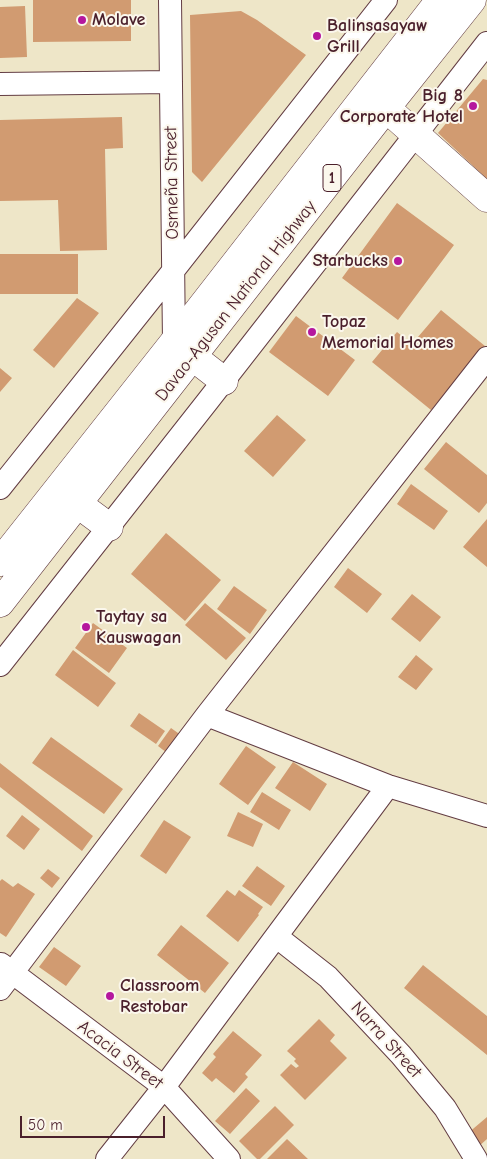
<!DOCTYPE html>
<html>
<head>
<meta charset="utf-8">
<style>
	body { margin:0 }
	#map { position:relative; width:487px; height:1159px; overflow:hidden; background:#eee6c8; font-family:"Comic Neue",sans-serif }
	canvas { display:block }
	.scale { position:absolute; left:20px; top:1116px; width:145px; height:22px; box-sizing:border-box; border:2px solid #4a1f2b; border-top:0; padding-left:6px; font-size:15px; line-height:18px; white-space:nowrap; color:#4a1f2b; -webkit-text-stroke:4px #fbf7ec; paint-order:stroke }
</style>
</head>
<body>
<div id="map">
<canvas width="487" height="1159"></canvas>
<div class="scale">50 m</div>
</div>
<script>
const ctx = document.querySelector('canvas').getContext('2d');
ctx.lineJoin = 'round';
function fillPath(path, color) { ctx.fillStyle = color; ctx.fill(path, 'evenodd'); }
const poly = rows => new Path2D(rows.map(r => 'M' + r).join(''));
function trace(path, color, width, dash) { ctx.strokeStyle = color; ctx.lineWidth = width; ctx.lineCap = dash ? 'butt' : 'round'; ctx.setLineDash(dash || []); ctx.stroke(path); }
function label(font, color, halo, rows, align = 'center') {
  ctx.font = font + ' "Comic Neue",sans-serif'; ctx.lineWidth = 4; ctx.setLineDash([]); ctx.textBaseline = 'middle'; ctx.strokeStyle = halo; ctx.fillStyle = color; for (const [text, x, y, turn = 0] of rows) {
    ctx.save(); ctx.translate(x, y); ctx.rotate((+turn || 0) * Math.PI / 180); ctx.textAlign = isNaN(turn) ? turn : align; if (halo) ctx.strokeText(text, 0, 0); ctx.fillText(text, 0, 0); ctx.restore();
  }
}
fillPath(poly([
	[33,0,131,0,131,41,33,42],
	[25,6,27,57,0,58,0,7],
	[241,11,257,20,306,55,202,182,192,172,190,15],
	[483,79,487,80,487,179,438,133],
	[122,117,123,148,105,149,107,250,60,251,58,200,0,201,0,120],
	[397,203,454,245,398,320,342,278],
	[0,254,78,254,78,294,0,294],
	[77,298,99,313,54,368,33,350],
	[441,310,485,346,431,410,372,362,397,332,412,344],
	[296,316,355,360,328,396,269,352],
	[0,368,12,378,0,392],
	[277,415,306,440,273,477,244,451],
	[446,442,487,475,487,503,479,513,424,469],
	[411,484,448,511,434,530,397,504],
	[487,519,487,567,463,547],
	[166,533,221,580,185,621,131,574],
	[348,568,382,594,367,613,334,587],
	[234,586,267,610,250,634,217,609],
	[412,594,441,617,420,642,391,619],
	[205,603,246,638,226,660,185,625],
	[93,623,127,648,109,673,75,648],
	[73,650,116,683,98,707,55,675],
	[416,655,433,669,416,690,398,677],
	[139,713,165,731,156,744,130,726],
	[171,728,185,738,171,756,158,746],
	[51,737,123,789,104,814,32,763],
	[246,746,276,767,248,805,219,784],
	[293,762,327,784,310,811,275,788],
	[0,763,93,836,82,851,0,787],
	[262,792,291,810,279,830,250,812],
	[238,812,263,824,253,847,227,836],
	[22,815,40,829,24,850,6,836],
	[164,820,191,837,166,874,140,856],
	[257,866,285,886,271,906,242,886],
	[48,869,60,878,52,888,40,878],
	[2,879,13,887,18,883,35,894,6,937,0,933,0,881],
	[227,890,235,896,239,890,263,907,258,914,259,915,238,942,206,916],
	[181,925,229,963,205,993,157,955],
	[54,947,81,966,66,986,39,967],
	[423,965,487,1016,487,1055,404,988],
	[319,1019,335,1035,330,1041,347,1058,305,1100,280,1075,291,1064,296,1068,299,1066,294,1061,296,1059,287,1051],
	[233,1031,262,1055,245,1074,248,1077,234,1093,216,1078,212,1082,202,1073,216,1057,213,1054],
	[246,1088,260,1101,230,1134,215,1121],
	[275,1106,294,1125,260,1159,257,1159,239,1141],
	[487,1117,487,1139,478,1147,467,1134],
	[287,1139,308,1159,267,1159]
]), '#d19b71');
const minor = poly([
	[170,0,174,342,181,348],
	[0,84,171,82],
	[0,488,173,271,386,0],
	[0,665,207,402,487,43],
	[207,715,388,786,487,816],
	[277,937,328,977,401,1055,445,1108,476,1159],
	[1,964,164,1087,229,1159],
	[0,989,207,715,487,358],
	[107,1159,164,1087,388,786]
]);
const major = poly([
	[386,108,487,198]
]);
const highway = poly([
	[193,357,224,381],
	[78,504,109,527],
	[0,562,174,342,440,0],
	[0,603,386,108,472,0]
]);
trace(minor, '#633d43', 24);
trace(major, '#633d43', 29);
trace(highway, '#633d43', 29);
trace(minor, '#fff', 22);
trace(major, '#fff', 28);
trace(highway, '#fff', 28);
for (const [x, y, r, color] of [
	[82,20,5,"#b5179e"],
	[317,36,5,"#b5179e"],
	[473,106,5,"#b5179e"],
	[398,261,5,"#b5179e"],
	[312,332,5,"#b5179e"],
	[86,627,5,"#b5179e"],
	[110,996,5,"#b5179e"]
]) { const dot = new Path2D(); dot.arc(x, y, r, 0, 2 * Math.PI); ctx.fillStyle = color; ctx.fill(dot); trace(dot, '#fbf7ec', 2); }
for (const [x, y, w] of [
	[332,178,18]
]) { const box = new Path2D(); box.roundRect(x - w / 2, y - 13.5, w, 27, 4); ctx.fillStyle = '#fbf7ec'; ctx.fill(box); trace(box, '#4a1f2b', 1); }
label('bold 16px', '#4a1f2b', null, [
	["1",332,178]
]);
label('bold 18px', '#4a1f2b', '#fbf7ec', [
	["Molave",92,20],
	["Balinsasayaw",327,26],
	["Grill",327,47],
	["Big 8",463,96,"right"],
	["Corporate Hotel",463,117,"right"],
	["Starbucks",388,261,"right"],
	["Topaz",322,322],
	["Memorial Homes",322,343],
	["Taytay sa",96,617],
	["Kauswagan",96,638],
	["Classroom",120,986],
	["Restobar",120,1007]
], 'left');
label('18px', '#4a1f2b', '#fbf7ec', [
	["Osmeña Street",172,183,-91],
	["Davao-Agusan National Highway",236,301,-52],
	["Narra Street",386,1040,48],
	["Acacia Street",120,1055,37]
]);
</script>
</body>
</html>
